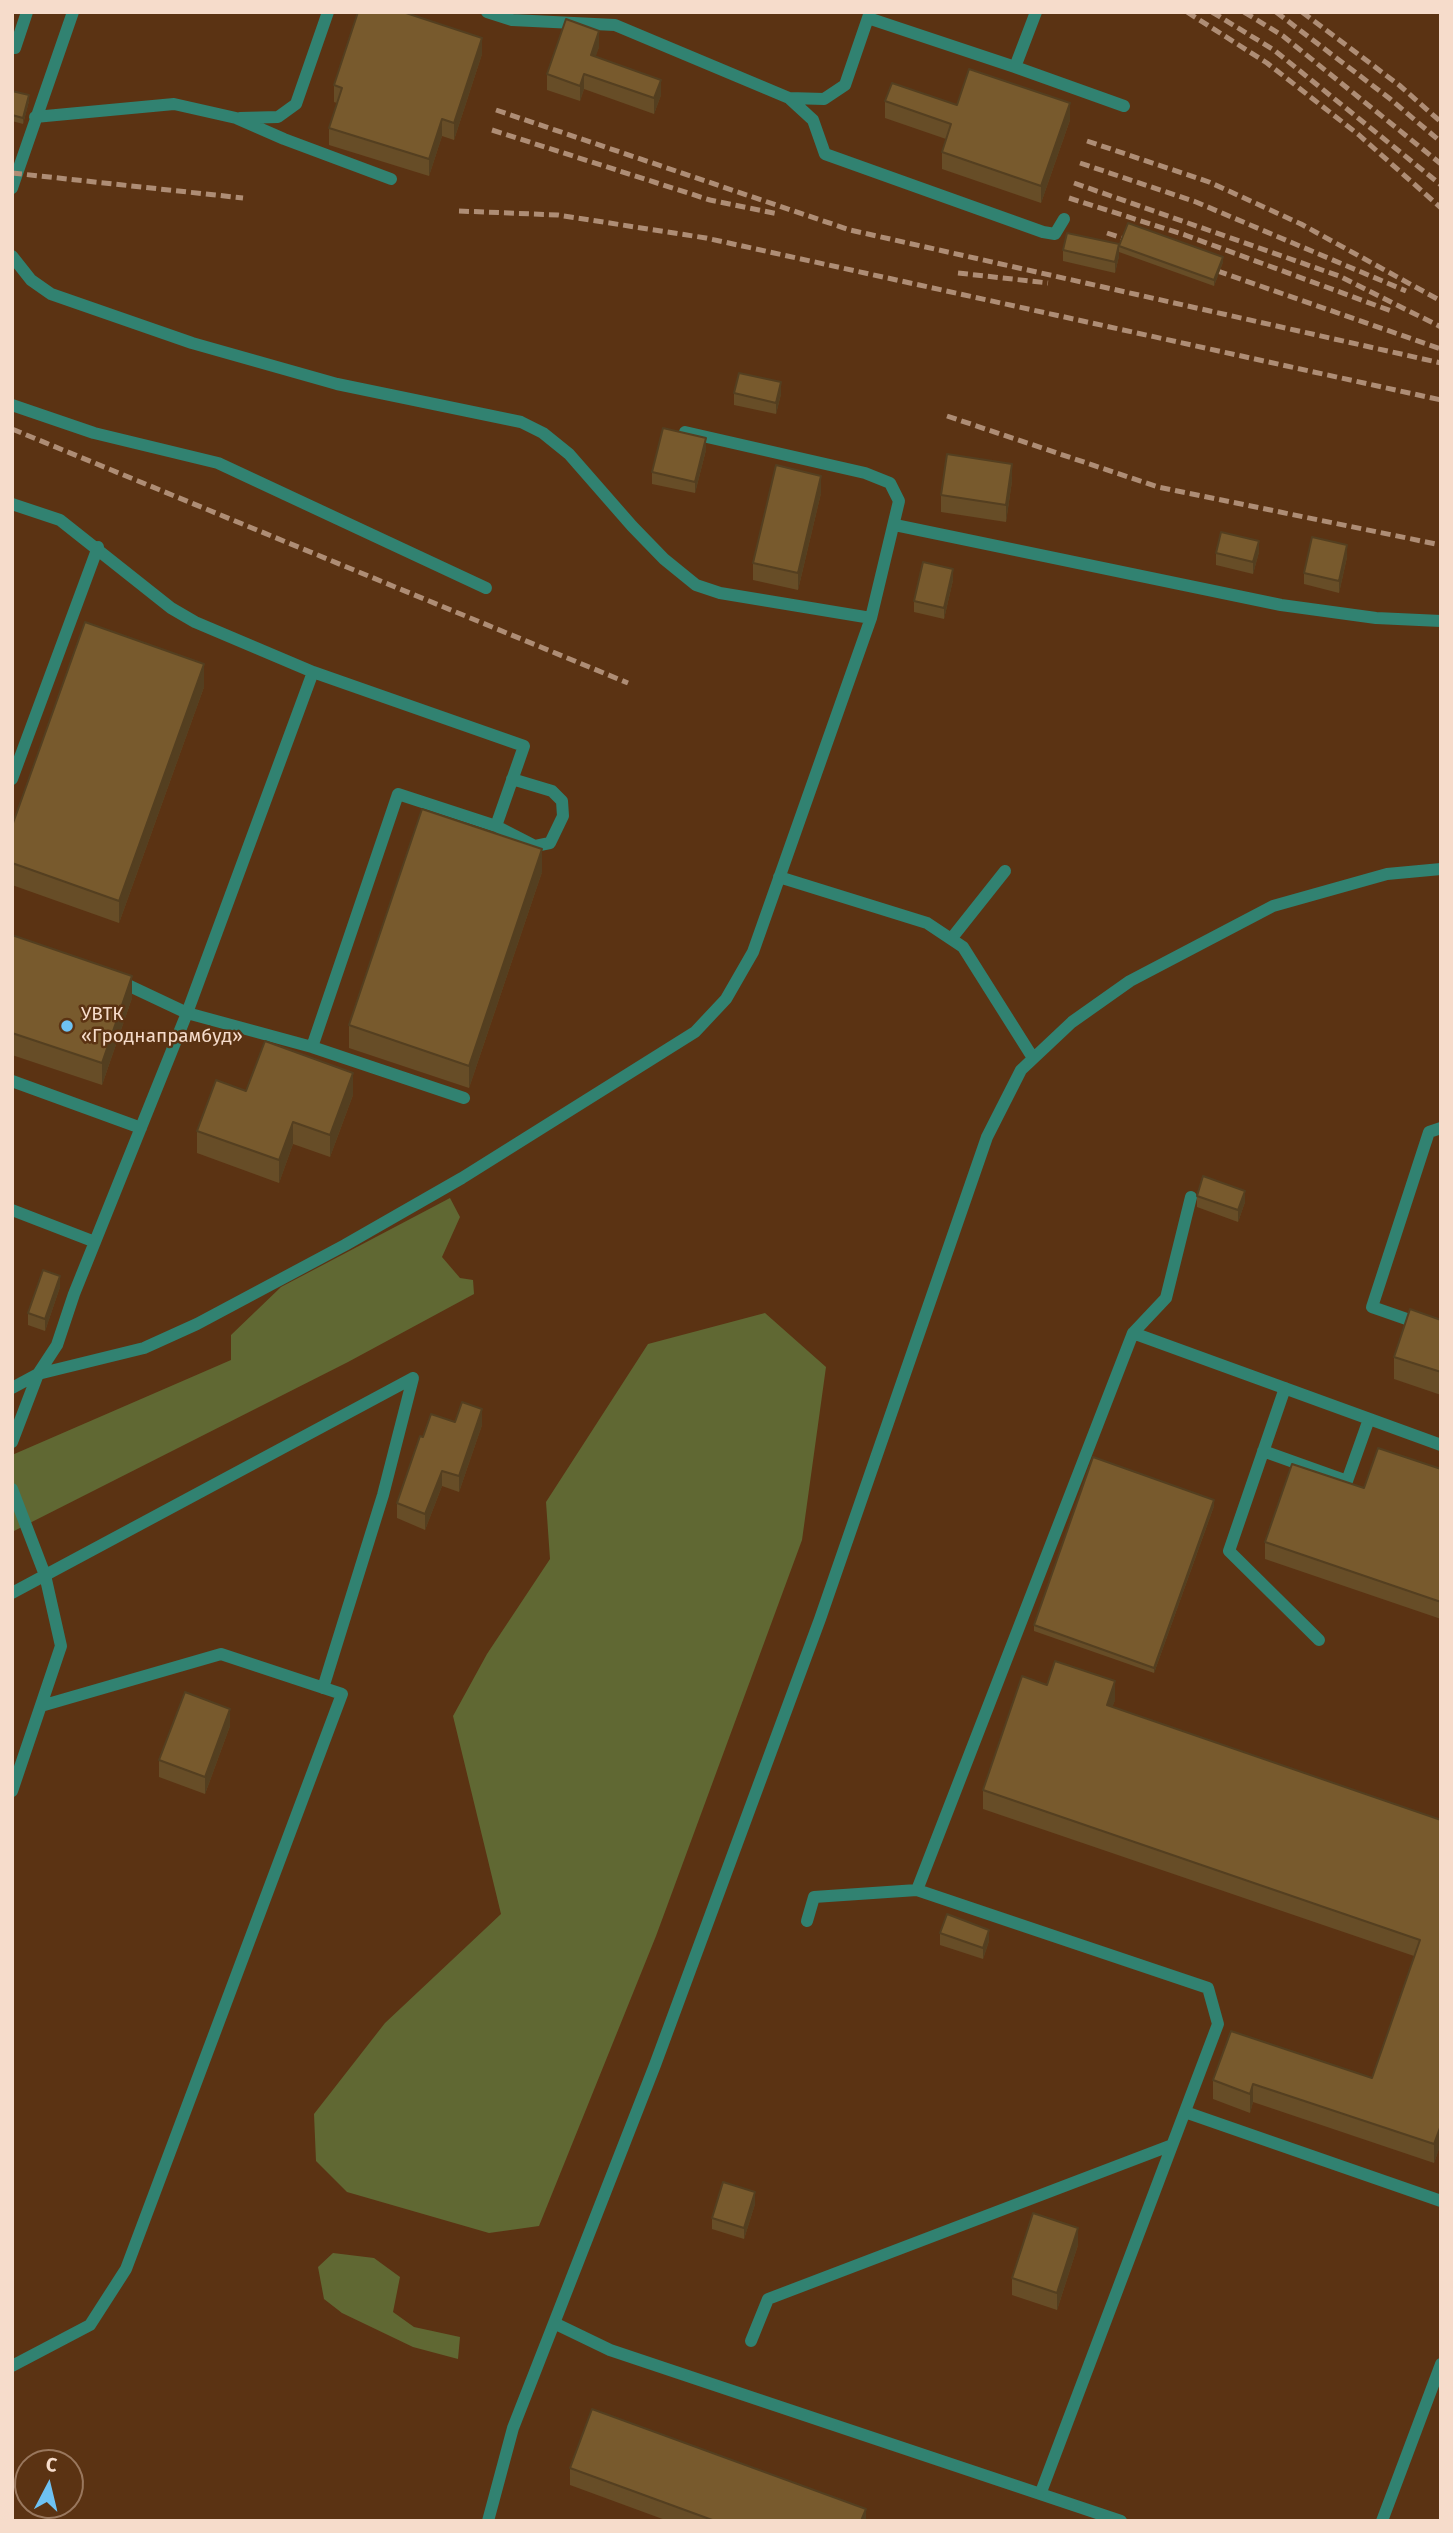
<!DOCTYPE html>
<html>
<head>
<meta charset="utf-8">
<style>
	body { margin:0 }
	#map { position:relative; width:1453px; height:2533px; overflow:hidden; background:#5b3313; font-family:"Fira Sans",sans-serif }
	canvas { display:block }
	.frame { position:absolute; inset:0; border:14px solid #f6dccb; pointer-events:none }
	.north { position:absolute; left:14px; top:2449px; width:70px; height:70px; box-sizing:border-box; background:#5b3313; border:2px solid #99775d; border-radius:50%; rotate:7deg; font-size:19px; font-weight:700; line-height:28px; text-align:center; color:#f6dccb }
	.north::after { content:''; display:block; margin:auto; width:24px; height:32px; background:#6ec2f3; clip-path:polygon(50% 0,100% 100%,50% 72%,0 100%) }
</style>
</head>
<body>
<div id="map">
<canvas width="1453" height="2533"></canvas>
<div class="frame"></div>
<div class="north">С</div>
</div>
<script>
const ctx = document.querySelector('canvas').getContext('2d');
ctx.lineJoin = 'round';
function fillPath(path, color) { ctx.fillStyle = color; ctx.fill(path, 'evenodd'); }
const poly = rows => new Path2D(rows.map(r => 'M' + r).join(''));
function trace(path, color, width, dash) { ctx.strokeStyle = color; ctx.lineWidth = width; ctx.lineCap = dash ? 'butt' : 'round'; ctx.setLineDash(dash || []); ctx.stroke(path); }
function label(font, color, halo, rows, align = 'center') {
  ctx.font = font + ' "Fira Sans",sans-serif'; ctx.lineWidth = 5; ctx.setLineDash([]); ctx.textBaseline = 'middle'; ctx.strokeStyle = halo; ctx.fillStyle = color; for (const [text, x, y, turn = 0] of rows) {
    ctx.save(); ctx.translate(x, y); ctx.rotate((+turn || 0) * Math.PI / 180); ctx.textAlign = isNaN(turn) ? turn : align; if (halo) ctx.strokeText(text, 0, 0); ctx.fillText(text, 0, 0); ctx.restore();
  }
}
fillPath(poly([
	[450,1198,460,1217,442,1257,460,1278,473,1280,474,1294,348,1362,12,1532,12,1455,231,1360,231,1335,281,1287],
	[765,1313,826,1367,802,1540,656,1936,539,2226,489,2233,347,2192,316,2161,314,2114,385,2023,501,1914,453,1716,487,1654,550,1559,546,1502,648,1344],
	[333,2253,374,2258,400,2277,393,2312,414,2327,460,2337,458,2359,413,2347,342,2313,324,2299,318,2267]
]), '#606833');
trace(poly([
	[487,12,512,20,615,25,789,98,813,120,825,154,1043,232,1055,234,1064,219],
	[1036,12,1015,67,1124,106],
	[868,18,1015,67],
	[12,48,15,48,27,12],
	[789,98,824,99,845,85,870,12],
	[35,117,174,104,236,118,284,139,391,179],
	[240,118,278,117,296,104,328,12],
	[12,188,73,12],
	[12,256,31,280,51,294,192,343,337,384,521,422,543,433,569,454,632,526,664,559,696,585,720,593,871,618],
	[12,405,94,433,218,463,486,588],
	[12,504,60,520,171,608,195,622,313,672,187,1013,74,1294,57,1345,38,1374,12,1442],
	[895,525,1281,605,1376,618,1441,621],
	[12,779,98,547],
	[496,826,535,846,550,843,563,816,562,801,552,791,512,779],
	[779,877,927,923,963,947,1033,1058],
	[951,939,1005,871],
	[117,980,187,1013,312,1047,464,1098],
	[312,1047,398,794,496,826,524,746,313,672],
	[12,1081,141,1128],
	[1441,1128,1429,1132,1372,1307,1441,1331],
	[12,1210,95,1242],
	[1133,1333,1166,1298,1191,1197],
	[12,1388,38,1374,144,1348,197,1324,345,1245,462,1178,695,1032,726,999,753,952,871,618,899,501,890,483,865,473,685,432],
	[1285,1388,1229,1551,1319,1640],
	[1263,1451,1347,1481,1369,1419],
	[12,1489,45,1575,61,1646,12,1791],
	[12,1593,413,1378],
	[323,1688,383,1495,413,1378],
	[807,1921,814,1897,917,1890],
	[1185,2112,1441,2201],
	[554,2323,610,2350,1121,2521],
	[751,2341,768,2299,1172,2145],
	[12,2366,90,2325,126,2269,342,1694,221,1654,41,1706],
	[1041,2492,1218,2024,1208,1988,917,1890,1133,1333,1441,1445],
	[488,2521,513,2428,655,2065,820,1619,987,1137,1021,1070,1072,1022,1130,981,1273,906,1387,874,1441,869],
	[1382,2521,1441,2364]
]), '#318271', 12);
trace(poly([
	[1187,12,1267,63,1359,135,1441,208],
	[1212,12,1274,50,1441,185],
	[1244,12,1283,36,1441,164],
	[1276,12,1389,98,1441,142],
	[1302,12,1399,85,1441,122],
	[496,110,850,230,1441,363],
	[492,130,710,200,778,214],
	[1087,141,1209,182,1301,224,1441,301],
	[1080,163,1196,202,1406,291],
	[12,173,243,198],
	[1074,183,1339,276,1441,327],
	[1069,198,1185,235,1394,312],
	[459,211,558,215,706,238,1441,400],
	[1107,233,1140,244],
	[1203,266,1441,349],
	[958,273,1048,283],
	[947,416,1158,487,1441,545],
	[12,429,628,683]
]), '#ae8d75', 5, [10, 5]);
fillPath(poly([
	[599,47,595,57,661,95,654,114,584,89,580,101,547,90,547,74],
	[482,54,454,140,442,136,429,176,329,145,329,128,337,103,334,102,334,85],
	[12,91,29,101,23,124,12,121],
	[885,101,957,105,1070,120,1041,203,942,169,942,152,946,139,885,118],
	[1119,246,1223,262,1214,286,1119,252],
	[1063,250,1119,256,1115,273,1063,261],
	[734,393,781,394,776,414,734,405],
	[706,450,695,493,652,484,652,472],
	[1012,481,1006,522,941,512,941,495],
	[821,493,798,590,753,580,753,563],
	[1259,552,1253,574,1216,565,1216,553],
	[1347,557,1339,593,1304,584,1304,573],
	[953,580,944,619,914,612,914,601],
	[204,687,119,923,12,885,12,826],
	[542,872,469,1088,349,1048,349,1025],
	[12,935,132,998,102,1085,12,1055],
	[246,1091,353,1095,330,1157,293,1144,279,1183,197,1153,197,1131],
	[1197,1196,1245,1202,1238,1222,1197,1207],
	[60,1287,45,1331,28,1325,28,1313],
	[1441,1320,1441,1395,1394,1379,1394,1357],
	[455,1422,482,1425,459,1492,442,1486,425,1530,397,1518,397,1503,423,1437],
	[1441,1469,1441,1619,1265,1559,1265,1542,1364,1488],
	[1214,1506,1154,1673,1034,1631,1034,1625],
	[1115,1700,1112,1707,1441,1820,1441,2143,1434,2163,1253,2102,1250,2113,1213,2099,1213,2080,1372,2078,1414,1956,983,1809,983,1790],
	[230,1726,205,1794,159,1777,159,1760],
	[940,1933,989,1941,983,1959,940,1945],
	[755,2204,744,2239,712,2229,712,2218],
	[1078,2245,1057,2310,1012,2295,1012,2278],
	[570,2468,866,2521,668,2521,570,2485]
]), '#674d27');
fillPath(poly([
	[599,31,599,47,591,71,591,55],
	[482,38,482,54,454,140,454,123],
	[584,74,584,89,580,101,580,86],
	[661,80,661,95,654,114,654,98],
	[29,95,29,101,23,124,23,118],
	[1070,103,1070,120,1041,203,1041,186],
	[442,119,442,136,429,176,429,159],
	[1119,244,1119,256,1115,273,1115,262],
	[1223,257,1223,262,1214,286,1214,280],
	[781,382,781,394,776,414,776,403],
	[706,438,706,450,695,493,695,482],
	[1012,464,1012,481,1006,522,1006,505],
	[821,476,821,493,798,590,798,573],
	[1259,541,1259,552,1253,574,1253,562],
	[1347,545,1347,557,1339,593,1339,581],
	[953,569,953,580,944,619,944,608],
	[204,664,204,687,119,923,119,901],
	[542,849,542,872,469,1088,469,1066],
	[132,976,132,998,102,1085,102,1063],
	[353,1073,353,1095,330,1157,330,1135],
	[293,1122,293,1144,279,1183,279,1160],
	[1245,1191,1245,1202,1238,1222,1238,1210],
	[60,1276,60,1287,45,1331,45,1319],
	[482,1409,482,1425,459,1492,459,1476],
	[442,1471,442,1486,425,1530,425,1514],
	[1214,1500,1214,1506,1154,1673,1154,1668],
	[1115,1681,1115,1700,1107,1724,1107,1705],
	[230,1709,230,1726,205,1794,205,1777],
	[989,1930,989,1941,983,1959,983,1948],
	[1253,2084,1253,2102,1250,2113,1250,2094],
	[1441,2125,1441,2143,1434,2163,1434,2144],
	[755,2192,755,2204,744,2239,744,2228],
	[1078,2228,1078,2245,1057,2310,1057,2293],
	[866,2509,866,2521,861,2521]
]), '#543f20');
const building = poly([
	[358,12,403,12,482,38,454,123,442,119,429,159,329,128,342,88,334,85,358,12],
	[566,19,599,31,591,55,661,80,654,98,584,74,580,86,547,74,566,19],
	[969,69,1070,103,1041,186,942,152,951,124,885,101,892,83,957,105,969,69],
	[12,91,29,95,23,118,12,115,12,91],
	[1128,223,1223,257,1214,280,1119,246,1128,223],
	[1067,233,1119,244,1115,262,1063,250,1067,233],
	[739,373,781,382,776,403,734,393,739,373],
	[663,428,706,438,695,482,652,472,663,428],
	[947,454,1012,464,1006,505,941,495,947,454],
	[776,465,821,476,798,573,753,563,776,465],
	[1221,532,1259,541,1253,562,1216,553,1221,532],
	[1312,537,1347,545,1339,581,1304,573,1312,537],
	[923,562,953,569,944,608,914,601,923,562],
	[85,622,204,664,119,901,12,863,12,826,85,622],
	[422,809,542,849,469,1066,349,1025,422,809],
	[12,935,132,976,102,1063,12,1033,12,935],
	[265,1041,353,1073,330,1135,293,1122,279,1160,197,1131,216,1080,246,1091,265,1041],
	[1203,1176,1245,1191,1238,1210,1197,1196,1203,1176],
	[43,1270,60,1276,45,1319,28,1313,43,1270],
	[1410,1309,1441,1320,1441,1372,1394,1357,1410,1309],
	[462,1402,482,1409,459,1476,442,1471,425,1514,397,1503,420,1436,423,1437,431,1414,455,1422,462,1402],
	[1378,1448,1441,1469,1441,1602,1265,1542,1292,1464,1364,1488,1378,1448],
	[1093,1457,1214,1500,1154,1668,1034,1625,1093,1457],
	[1055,1661,1115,1681,1107,1705,1441,1820,1441,2125,1434,2144,1253,2084,1250,2094,1213,2080,1231,2031,1372,2078,1420,1940,983,1790,1022,1676,1047,1685,1055,1661],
	[185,1692,230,1709,205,1777,159,1760,185,1692],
	[947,1914,989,1930,983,1948,940,1933,947,1914],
	[723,2182,755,2192,744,2228,712,2218,723,2182],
	[1033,2213,1078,2228,1057,2293,1012,2278,1033,2213],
	[592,2409,866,2509,861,2521,715,2521,570,2468,592,2409]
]);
fillPath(building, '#785a2d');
trace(building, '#543f20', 2);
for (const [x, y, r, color] of [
	[67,1026,7,"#6ec2f3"]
]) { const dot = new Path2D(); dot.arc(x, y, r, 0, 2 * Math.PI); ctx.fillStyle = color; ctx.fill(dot); trace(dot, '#5b3313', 2.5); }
label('19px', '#f6dccb', '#5b3313', [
	["УВТК",81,1015],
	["«Гроднапрамбуд»",81,1037]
], 'left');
</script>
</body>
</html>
